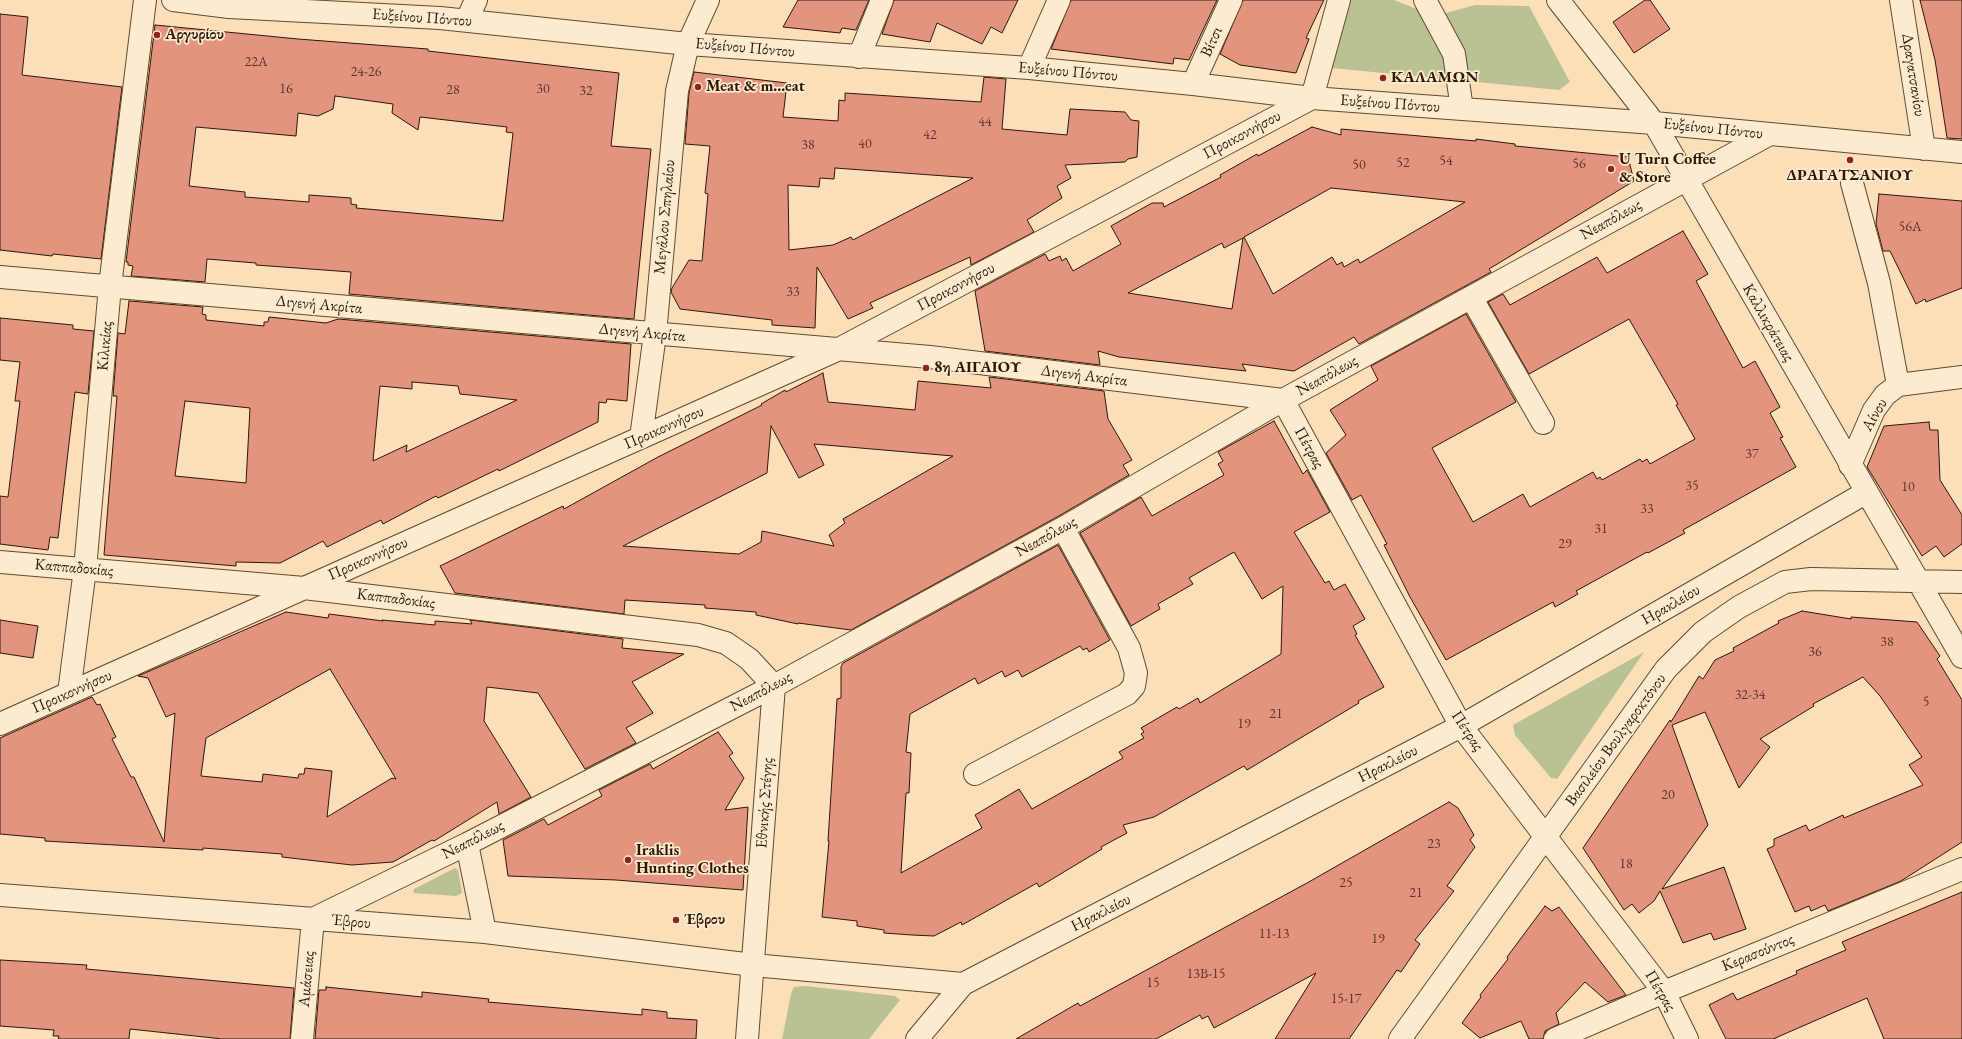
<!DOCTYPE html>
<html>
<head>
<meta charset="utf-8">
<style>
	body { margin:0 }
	canvas { display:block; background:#fbdfb8 }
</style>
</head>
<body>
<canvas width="1962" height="1039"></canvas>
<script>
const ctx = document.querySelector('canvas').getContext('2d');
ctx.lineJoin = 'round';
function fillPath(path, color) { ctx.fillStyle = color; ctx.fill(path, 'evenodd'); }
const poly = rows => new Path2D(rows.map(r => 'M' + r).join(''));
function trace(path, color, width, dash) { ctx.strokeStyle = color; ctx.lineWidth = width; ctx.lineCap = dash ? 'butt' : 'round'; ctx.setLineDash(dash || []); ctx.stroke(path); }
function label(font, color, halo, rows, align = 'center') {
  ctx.font = font + ' "EB Garamond",serif'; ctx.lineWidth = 3.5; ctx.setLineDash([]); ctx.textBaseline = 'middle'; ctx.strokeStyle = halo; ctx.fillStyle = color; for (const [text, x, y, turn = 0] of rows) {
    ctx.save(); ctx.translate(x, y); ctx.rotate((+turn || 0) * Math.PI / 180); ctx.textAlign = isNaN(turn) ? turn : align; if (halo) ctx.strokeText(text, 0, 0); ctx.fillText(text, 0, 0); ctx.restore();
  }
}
fillPath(poly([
	[1336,0,1394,0,1435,16,1475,5,1529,6,1570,82,1559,90,1311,66],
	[1644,652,1557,779,1551,778,1515,735,1513,725],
	[455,868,458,870,462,893,456,896,413,893,414,889],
	[805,986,895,996,900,1000,869,1039,782,1039,791,994,794,987]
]), '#bac292');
const building = poly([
	[798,0,869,0,856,30,842,28,840,33,783,27,798,0],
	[894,0,1018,0,1002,33,991,27,982,44,937,23,930,42,882,34,894,0],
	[1071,0,1217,0,1189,60,1174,58,1173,64,1051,49,1071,0],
	[1243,0,1324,0,1306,38,1309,39,1296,73,1240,65,1220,54,1243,0],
	[1645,0,1650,0,1670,29,1634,53,1613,22,1645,0],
	[1920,0,1962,0,1962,139,1947,138,1935,60,1920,0],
	[0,14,28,17,22,75,122,87,101,259,53,254,52,256,0,250,0,14],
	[155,25,298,39,428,49,428,51,619,73,611,146,651,149,634,319,349,294,351,272,256,265,256,263,207,259,205,282,131,276,133,266,128,265,128,262,126,262,155,25],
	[335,96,393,104,392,113,418,130,420,117,507,127,506,132,513,133,503,221,356,208,357,205,351,204,351,198,309,195,309,202,245,197,245,192,189,186,196,127,296,136,298,113,318,116,333,109,335,96],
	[694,72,787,83,783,117,838,121,839,100,845,101,845,93,981,102,984,77,1006,79,1002,129,1067,135,1070,109,1125,112,1131,120,1139,121,1137,157,1128,159,1125,162,1065,165,1071,178,1057,186,1062,198,1027,220,1034,232,971,265,970,257,870,303,873,308,848,319,817,267,815,328,772,325,772,320,680,309,671,292,672,288,689,260,702,261,708,194,705,193,710,146,685,144,689,93,694,72],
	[835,168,973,178,853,240,851,237,833,245,789,250,788,185,819,187,820,178,834,179,835,168],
	[1312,127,1341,135,1341,129,1476,141,1476,139,1515,144,1515,146,1628,157,1634,181,1489,269,1491,272,1359,344,1354,337,1294,371,1242,364,1246,371,1119,357,1098,351,1100,365,985,351,975,291,1045,254,1049,261,1060,256,1062,261,1066,258,1073,271,1121,244,1111,226,1152,203,1163,203,1164,207,1221,177,1220,175,1257,154,1258,156,1312,127],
	[1331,188,1465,202,1360,263,1358,259,1344,267,1342,262,1337,265,1332,257,1273,294,1244,237,1331,188],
	[1243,238,1232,309,1128,293,1222,243,1224,248,1243,238],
	[1879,194,1962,201,1962,288,1926,302,1925,299,1916,304,1890,251,1883,251,1876,224,1879,194],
	[1683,231,1708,274,1696,281,1717,320,1743,368,1755,361,1780,407,1770,413,1783,437,1780,438,1796,467,1683,530,1685,533,1648,553,1647,552,1576,591,1578,594,1555,607,1553,602,1446,660,1410,597,1384,545,1387,544,1361,495,1352,500,1326,453,1346,435,1330,410,1378,380,1371,366,1466,314,1516,402,1432,448,1473,522,1523,494,1530,507,1593,472,1597,479,1600,477,1602,480,1640,459,1642,462,1647,459,1650,464,1695,439,1676,405,1678,404,1629,319,1529,374,1488,302,1503,294,1510,305,1597,257,1607,273,1683,231],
	[129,301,203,307,202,314,206,315,206,320,264,326,264,322,268,322,269,317,326,323,338,319,631,344,627,401,607,399,606,403,599,402,598,422,499,471,498,469,438,498,436,496,383,524,381,520,327,547,323,541,280,563,236,562,236,566,104,555,117,396,113,396,118,333,125,334,129,301],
	[412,382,458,386,460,394,517,400,406,452,407,445,373,461,380,386,412,389,412,382],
	[185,401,250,408,246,483,175,476,185,401],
	[0,318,73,325,73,329,94,331,88,394,75,392,58,538,50,537,48,550,0,544,0,496,8,497,20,401,15,401,20,362,0,360,0,318],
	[823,373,828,402,915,410,918,381,991,388,989,377,1104,391,1108,419,1132,460,1123,465,1129,475,1057,517,851,630,798,623,798,624,756,615,756,612,705,608,705,605,625,600,624,614,455,593,440,566,563,506,564,509,658,457,762,405,761,404,785,390,786,392,823,373],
	[771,426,799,478,824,465,814,444,953,456,843,519,845,523,829,535,834,546,762,531,761,542,739,554,623,546,767,473,771,426],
	[1274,421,1303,474,1307,470,1330,512,1294,532,1325,583,1329,581,1334,590,1345,584,1365,619,1353,626,1357,634,1355,635,1384,687,1358,701,1359,703,1247,770,1244,766,1154,817,1123,825,1127,833,1101,847,1102,849,1039,887,1037,883,962,925,961,922,934,936,912,935,884,933,884,930,857,926,857,921,822,917,829,841,828,841,837,699,841,698,841,667,843,663,1058,545,1110,640,1089,652,1087,648,1083,650,1080,646,1022,677,1018,670,1005,677,1002,671,978,684,975,678,910,714,906,752,911,753,909,793,906,793,901,873,982,828,975,815,1019,789,1032,809,1123,758,1119,752,1144,738,1141,734,1144,732,1141,728,1177,707,1179,709,1198,698,1200,703,1281,654,1283,586,1262,599,1234,552,1189,578,1193,584,1158,604,1160,609,1131,626,1080,533,1141,497,1152,516,1224,475,1218,464,1223,461,1218,452,1274,421],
	[1929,422,1930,430,1938,430,1940,480,1962,515,1962,544,1944,557,1936,546,1922,556,1867,467,1884,426,1929,422],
	[1802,611,1851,619,1851,617,1917,622,1940,656,1937,659,1962,700,1962,842,1901,881,1828,911,1825,905,1811,911,1809,906,1795,912,1767,849,1774,846,1774,839,1806,825,1809,831,1843,815,1844,818,1923,785,1909,765,1922,757,1880,696,1863,677,1813,704,1814,706,1760,739,1770,747,1739,788,1705,712,1672,725,1708,825,1662,889,1724,867,1746,929,1714,940,1711,933,1683,943,1660,891,1654,901,1639,913,1632,904,1624,910,1583,848,1670,720,1671,722,1699,676,1703,679,1715,660,1734,651,1733,648,1779,623,1778,621,1802,611],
	[286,612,328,618,329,614,383,621,382,620,435,625,435,621,472,624,470,620,623,639,622,648,684,654,632,682,653,713,626,728,636,743,585,769,538,693,487,687,484,721,531,797,499,814,497,802,434,841,432,840,393,862,352,865,282,857,282,854,203,848,203,850,45,841,45,838,0,834,0,738,92,697,97,705,100,704,116,737,112,739,131,777,134,777,164,842,175,713,166,717,148,678,138,676,286,612],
	[330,669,396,779,392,778,327,817,332,771,305,768,304,774,299,774,298,778,263,774,262,782,201,776,206,738,330,669],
	[0,620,38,626,33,658,0,653,0,620],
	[718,732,733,753,729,756,744,778,725,810,748,807,743,890,616,880,508,876,503,840,544,819,548,825,602,796,599,790,650,764,653,769,718,732],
	[1449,802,1458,808,1474,835,1470,840,1475,847,1447,886,1454,891,1415,940,1420,944,1401,972,1397,970,1349,1039,1275,1039,1316,973,1214,1028,1208,1016,1202,1019,1200,1015,1156,1039,1016,1039,1078,1003,1080,1006,1307,883,1449,802],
	[1962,892,1962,1039,1884,1039,1867,998,1773,1039,1726,1039,1709,1005,1733,993,1737,1000,1797,974,1796,971,1846,950,1842,942,1962,892],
	[1545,906,1552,911,1559,907,1626,995,1608,1002,1585,982,1556,1013,1559,1024,1545,1031,1543,1039,1529,1039,1521,1021,1480,1038,1462,1023,1481,997,1480,995,1508,959,1507,957,1545,906],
	[0,960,87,965,86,969,294,988,290,1039,223,1039,130,1029,129,1039,58,1039,59,1036,53,1036,54,1030,0,1026,0,960],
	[326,987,422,997,422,992,489,999,488,1002,642,1015,642,1009,667,1012,667,1018,697,1020,696,1039,315,1039,319,990,326,990,326,987]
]);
fillPath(building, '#e2947e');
trace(building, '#301800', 1);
const minor = poly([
	[173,0,229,7,440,18,688,44,1029,68,1193,84,1312,98,1654,123,1962,152],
	[1425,0,1454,54,1462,109],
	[1558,0,1654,123,1962,657],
	[1901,0,1924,149],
	[467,20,476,0],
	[859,57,882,0],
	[1029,68,1059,0],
	[1193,84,1231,0],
	[1312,98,1339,0],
	[1852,183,1879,283,1898,385],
	[0,277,930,357,1283,400],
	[1471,297,1543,423],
	[1283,400,1461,726,1664,992,1687,1039],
	[641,438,655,334,677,91,688,44,708,0],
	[1850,465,1874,410,1885,395,1898,385,1962,377],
	[0,562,304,588,698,635,726,643,749,659,774,686,747,1039],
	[69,693,85,569,110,286,145,0],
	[0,724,837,350,1312,98],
	[975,774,1127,694,1134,686,1136,673,1129,648,1063,528],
	[467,844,485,932],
	[0,895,485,932,753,965,963,984],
	[302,1039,313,919,467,844,774,686,1063,528,1283,400,1768,135],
	[917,1039,963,984,1461,726,1867,492],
	[1400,1039,1666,669,1703,632,1739,607,1785,582,1811,579,1962,582],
	[1555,1039,1664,992,1962,869]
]);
trace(minor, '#634a2e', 24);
trace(minor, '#fcead1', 22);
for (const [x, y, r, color] of [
	[157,35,4,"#8f2418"],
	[1383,78,4,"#8f2418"],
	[698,87,4,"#8f2418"],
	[1850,160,4,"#8f2418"],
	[1611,169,4,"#8f2418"],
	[926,368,4,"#8f2418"],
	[628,860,4,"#8f2418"],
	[676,920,4,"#8f2418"]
]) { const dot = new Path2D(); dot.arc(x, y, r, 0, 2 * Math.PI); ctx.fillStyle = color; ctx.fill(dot); trace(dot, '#fcead1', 1.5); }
label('14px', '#5c3720', null, [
	["22A",256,62],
	["24-26",366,72],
	["16",286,89],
	["30",543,89],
	["28",453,90],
	["32",586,91],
	["44",985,122],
	["42",930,135],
	["40",865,144],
	["38",808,145],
	["54",1446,161],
	["52",1403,163],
	["56",1579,164],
	["50",1359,165],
	["56A",1910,227],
	["33",793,292],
	["37",1752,454],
	["35",1692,486],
	["10",1908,487],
	["33",1647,509],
	["31",1601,529],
	["29",1565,544],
	["38",1887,642],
	["36",1815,652],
	["32-34",1750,695],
	["5",1926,702],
	["21",1276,714],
	["19",1244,724],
	["20",1668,795],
	["23",1434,844],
	["18",1626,864],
	["25",1346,883],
	["21",1416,893],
	["11-13",1274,934],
	["19",1378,939],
	["13Β-15",1206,974],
	["15",1153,983],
	["15-17",1346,999]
]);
label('16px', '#301800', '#fcead1', [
	["Ευξείνου Πόντου",422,18,4],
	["Βίτσι",1212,42,-66],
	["Ευξείνου Πόντου",745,48,5],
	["Ευξείνου Πόντου",1068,72,5],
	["Δραγατσανίου",1913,75,81],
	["Ευξείνου Πόντου",1390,104,4],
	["Ευξείνου Πόντου",1713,129,6],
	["Προικοννήσου",1242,135,-28],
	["Μεγάλου Σπηλαίου",665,217,-85],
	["Νεαπόλεως",1611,220,-29],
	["Προικοννήσου",956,287,-28],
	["Διγενή Ακρίτα",319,305,5],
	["Καλλικράτειας",1768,323,60],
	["Διγενή Ακρίτα",642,333,5],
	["Κιλικίας",105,346,-85],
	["Διγενή Ακρίτα",1084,376,7],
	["Νεαπόλεως",1327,376,-29],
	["Αίνου",1875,415,-60],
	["Προικοννήσου",664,428,-24],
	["Πέτρας",1309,448,61],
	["Νεαπόλεως",1046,537,-29],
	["Προικοννήσου",368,559,-24],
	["Καππαδοκίας",74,568,5],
	["Καππαδοκίας",396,599,7],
	["Ηρακλείου",1671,605,-30],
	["Προικοννήσου",72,692,-24],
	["Νεαπόλεως",761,692,-28],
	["Πέτρας",1467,731,56],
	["Βασιλείου Βουλγαροκτόνου",1616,740,-54],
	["Ηρακλείου",1388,764,-27],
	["Εθνικής Στέγης",765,803,-86],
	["Νεαπόλεως",473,840,-27],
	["Ηρακλείου",1101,913,-27],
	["Έβρου",351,922,5],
	["Κερασούντος",1758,953,-22],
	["Αμάσειας",307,979,-85],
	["Πέτρας",1660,991,59]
]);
label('bold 16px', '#301800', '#fcead1', [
	["Αργυρίου",165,35],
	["ΚΑΛΑΜΩΝ",1391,78],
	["Meat & m...eat",706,87],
	["U Turn Coffee",1619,160],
	["& Store",1619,178],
	["ΔΡΑΓΑΤΣΑΝΙΟΥ",1850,176,"center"],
	["8η ΑΙΓΑΙΟΥ",934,368],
	["Iraklis",636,851],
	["Hunting Clothes",636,869],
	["Έβρου",684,920]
], 'left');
</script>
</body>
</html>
